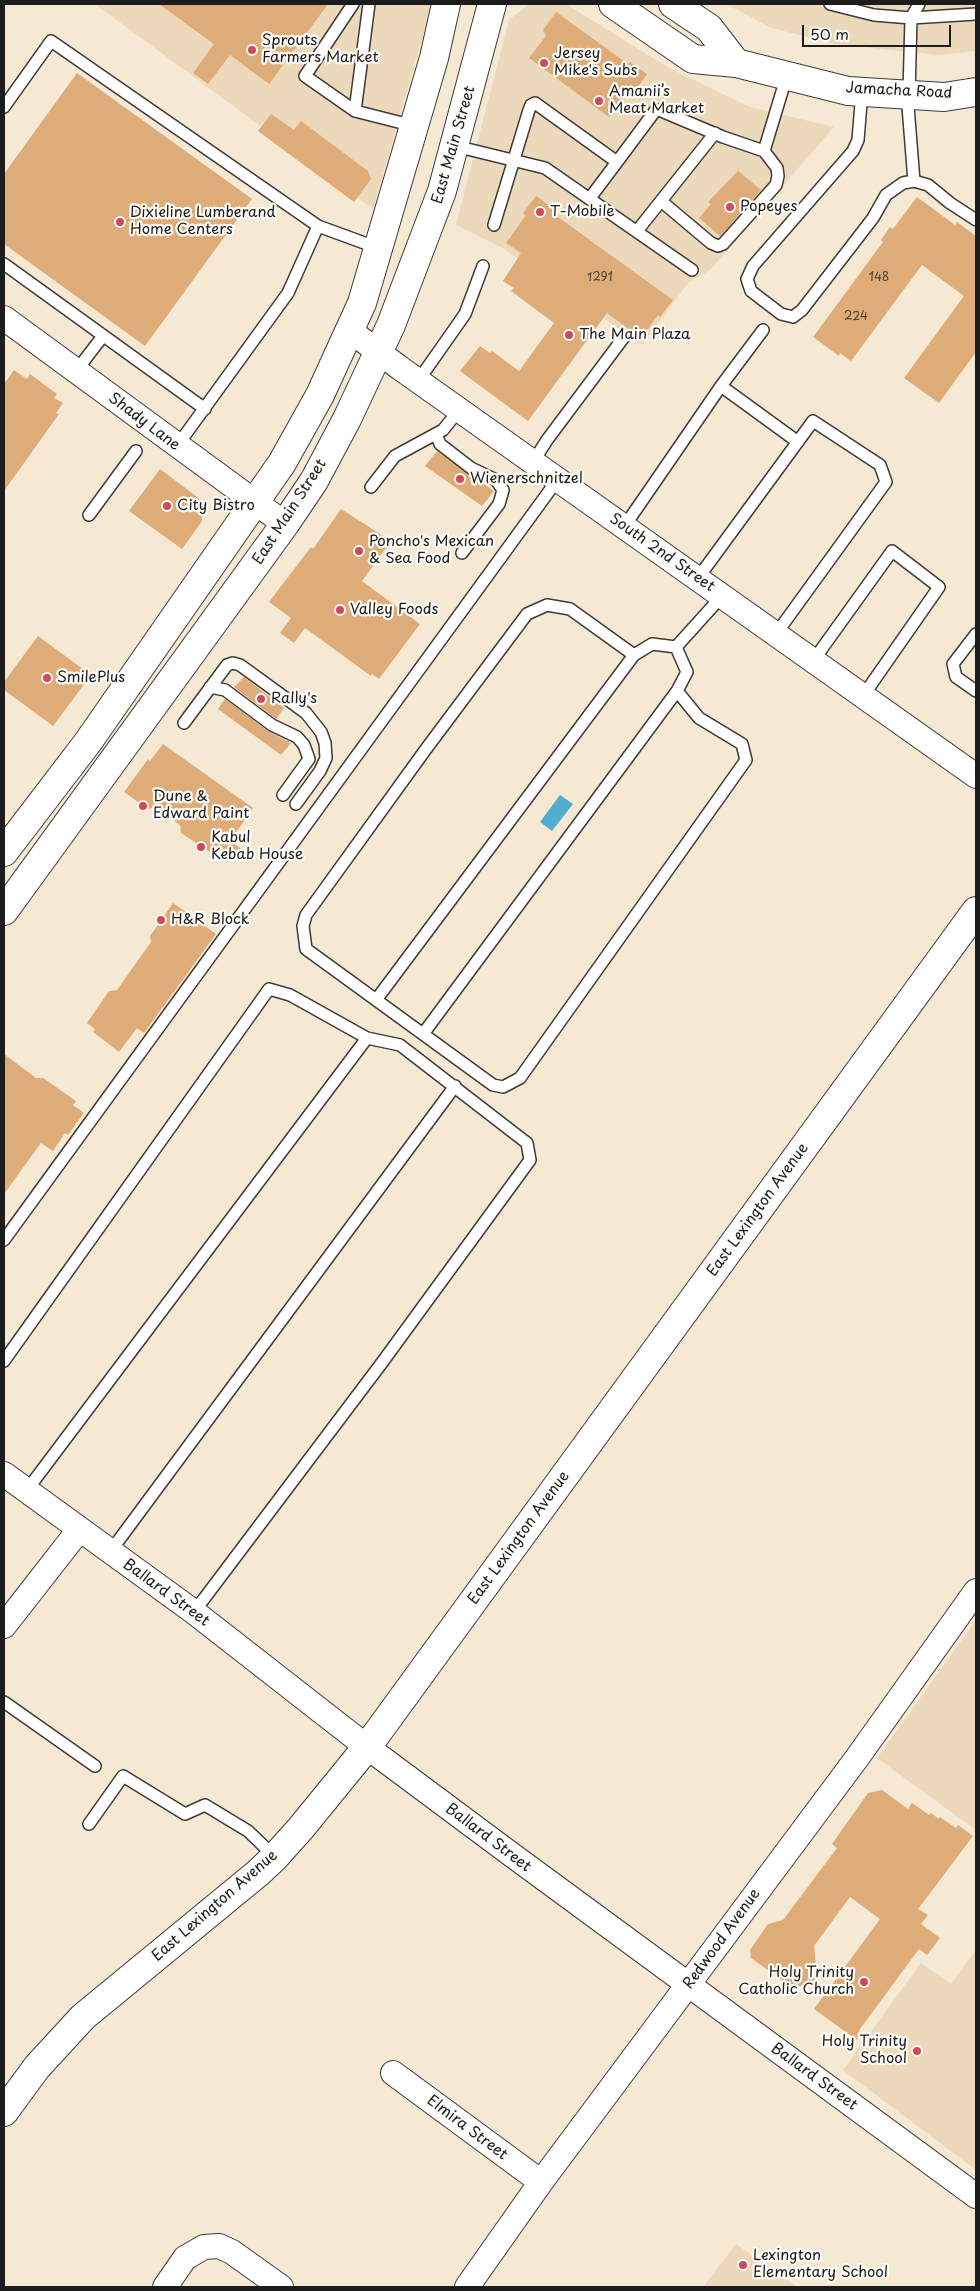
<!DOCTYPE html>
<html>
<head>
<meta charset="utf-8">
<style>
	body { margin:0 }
	#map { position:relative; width:980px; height:2291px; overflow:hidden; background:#f5e9d4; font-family:"Playpen Sans",sans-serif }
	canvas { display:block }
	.frame { position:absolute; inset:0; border:5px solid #1c1c1c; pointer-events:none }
	.scale { position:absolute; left:802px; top:25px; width:149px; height:22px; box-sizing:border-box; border:2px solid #1c1c1c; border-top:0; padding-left:6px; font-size:15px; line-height:18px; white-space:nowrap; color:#1c1c1c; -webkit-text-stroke:4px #fdfcf7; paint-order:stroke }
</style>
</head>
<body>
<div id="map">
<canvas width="980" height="2291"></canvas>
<div class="frame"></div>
<div class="scale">50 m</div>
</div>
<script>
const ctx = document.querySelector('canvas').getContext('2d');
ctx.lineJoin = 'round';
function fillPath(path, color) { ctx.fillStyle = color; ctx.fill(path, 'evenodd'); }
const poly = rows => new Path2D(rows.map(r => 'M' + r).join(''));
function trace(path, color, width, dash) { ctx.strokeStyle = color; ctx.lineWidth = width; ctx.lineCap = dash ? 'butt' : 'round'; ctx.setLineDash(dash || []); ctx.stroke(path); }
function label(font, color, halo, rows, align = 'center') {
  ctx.font = font + ' "Playpen Sans",sans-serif'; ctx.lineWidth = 4.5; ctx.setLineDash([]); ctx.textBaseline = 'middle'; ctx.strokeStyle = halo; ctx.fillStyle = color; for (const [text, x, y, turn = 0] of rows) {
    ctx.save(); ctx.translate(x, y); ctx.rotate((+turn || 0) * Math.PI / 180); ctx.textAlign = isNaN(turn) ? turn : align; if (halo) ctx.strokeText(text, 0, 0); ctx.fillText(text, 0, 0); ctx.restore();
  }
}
fillPath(poly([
	[95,4,432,4,373,209],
	[529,4,566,4,669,68,750,107,834,127,710,270,688,283,642,345,501,247,456,225,509,20],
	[726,4,976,4,976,51,938,55,835,44,772,28],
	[976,1620,976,1830,877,1758],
	[976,1950,976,2170,843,2070,921,1963,951,1984],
	[736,2244,797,2287,703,2287]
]), '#ecd8ba');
fillPath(poly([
	[560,795,573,804,552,831,540,822]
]), '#50aece');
fillPath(poly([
	[159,4,328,4,269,84,230,55,208,84,193,73,214,44],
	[556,12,628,64,630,62,647,74,634,92,630,88,609,117,529,58,546,36,543,30],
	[77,73,252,199,145,346,4,244,4,174],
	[271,114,294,130,301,121,368,171,371,179,354,202,258,131],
	[738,171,761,190,720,236,699,218,711,204,708,202],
	[536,196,558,212,555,215,673,300,660,317,658,315,641,338,607,313,528,421,460,371,480,346,490,353,492,351,519,371,554,323,511,291,514,288,503,281,521,253,506,243,526,215,523,213],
	[917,197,955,225,957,222,976,236,976,352,939,403,904,378,964,296,922,265,851,361,840,353,839,356,813,337,883,242,881,240,890,227,893,229],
	[14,370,27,379,30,374,57,394,54,398,63,403,56,413,59,414,4,491,4,384],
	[437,451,494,491,482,506,425,466],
	[160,469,196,496,201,501,202,521,182,549,129,511],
	[341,509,391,541,362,581,420,624,379,679,372,674,371,676,305,628,294,643,280,633,291,618,269,602,311,547,313,549],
	[38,636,91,675,53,726,4,690,4,682],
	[244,677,284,708,276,719,234,687],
	[225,699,268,731,291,743,281,755,218,709],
	[163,744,253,808,230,841,243,850,210,852,181,833,180,825,155,807,148,809,124,792,148,759,150,761],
	[173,903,216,934,144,1033,137,1028,119,1052,93,1032,95,1029,87,1023,109,991,117,990,151,942,150,936],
	[4,1054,36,1078,43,1078,76,1101,73,1105,84,1113,68,1135,65,1133,53,1151,41,1143,4,1194],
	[882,1790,908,1809,912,1803,929,1815,931,1813,939,1819,940,1817,956,1828,958,1825,973,1836,918,1909,928,1915,921,1924,940,1938,927,1955,919,1949,860,2029,857,2040,814,2009,880,1919,850,1897,814,1946,818,1984,791,1987,751,1958,750,1950,768,1924,783,1920,837,1848,832,1844,868,1793]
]), '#deac78');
const service = poly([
	[353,4,305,76,355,111,369,4],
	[830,4,874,15,911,18,919,4],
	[862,91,858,140,853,151,753,266,747,279,751,291,781,314,793,317,802,310,873,218,886,195,903,183,914,181,928,185,950,203,976,220],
	[907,94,914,181],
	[909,94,911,18,976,14],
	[4,107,51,41,318,226],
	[355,111,414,126],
	[455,146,545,168,692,270],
	[617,162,655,111,659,110,723,137,764,151,787,75],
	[661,201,711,243,718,246,723,244,776,185,778,176,777,168,764,151],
	[494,225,529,110,531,105,535,103,617,162,590,198],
	[637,231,715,133],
	[4,264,205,409],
	[76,371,103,336],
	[418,381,465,314,483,266],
	[721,386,798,442],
	[436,434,440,444,471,468,496,480,503,490,499,504,462,553],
	[177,446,288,293,318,226,378,248],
	[533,462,547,440,624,337],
	[371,487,395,456,443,430,459,410],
	[89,515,136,451],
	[624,527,721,386,763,330],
	[698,578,813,421,880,465,886,482,776,634],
	[976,634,953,664,956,677,976,691],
	[676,647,652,644,634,655,570,609,547,605,527,614,426,749,306,915,303,926,306,949,493,1085,503,1087,520,1078,746,760,742,744,699,718,677,691,687,672,676,647,722,596],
	[813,661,892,551,939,587,863,696],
	[210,687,225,690,272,725,297,737,304,745,309,759,283,795],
	[184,723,227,665,233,663,240,665,306,713,321,732,325,743,326,758,320,771,296,804],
	[376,1000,634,655],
	[423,1034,677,691],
	[4,1240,558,479],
	[4,1361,269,989,290,995,367,1038,400,1045,527,1143,530,1160,381,1364,194,1612],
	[27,1490,367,1038],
	[110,1552,455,1086],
	[4,1702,95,1766],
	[89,1824,123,1776,185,1814,205,1805,248,1831,275,1857]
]);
const minor = poly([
	[4,318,285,524],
	[349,330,400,368,976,776],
	[4,1474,194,1612,367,1747,508,1852,976,2196],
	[4,1626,79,1530],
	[393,2073,541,2182],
	[165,2287,185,2258,204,2247,219,2246,232,2252,281,2287],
	[467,2287,541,2182,857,1758,976,1591]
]);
const tertiary = poly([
	[4,2112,37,2067,83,2017,258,1873,275,1857,301,1828,367,1747,976,911]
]);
const primary = poly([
	[613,4,693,59,736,63,848,91,944,97,976,92],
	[673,4,709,28,736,63],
	[4,852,88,742,282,463,320,395,362,303,434,58,446,4],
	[4,911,285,524,314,481,347,419,391,325,442,191,492,4]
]);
trace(service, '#3d3b38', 14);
trace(minor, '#3d3b38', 26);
trace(tertiary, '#3d3b38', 30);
trace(primary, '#3d3b38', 30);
trace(service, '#fff', 11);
trace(minor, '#fff', 24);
trace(tertiary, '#fff', 28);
trace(primary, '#fff', 28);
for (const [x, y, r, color] of [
	[252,50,5,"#d1495b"],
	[544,63,5,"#d1495b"],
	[599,101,5,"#d1495b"],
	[730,207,5,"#d1495b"],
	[540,212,5,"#d1495b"],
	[120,222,5,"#d1495b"],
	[569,335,5,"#d1495b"],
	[460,479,5,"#d1495b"],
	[167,506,5,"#d1495b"],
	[359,551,5,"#d1495b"],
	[340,610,5,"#d1495b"],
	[47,678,5,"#d1495b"],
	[261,699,5,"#d1495b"],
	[143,806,5,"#d1495b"],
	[201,847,5,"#d1495b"],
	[161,920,5,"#d1495b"],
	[864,1982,5,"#d1495b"],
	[917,2051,5,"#d1495b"],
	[743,2265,5,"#d1495b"]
]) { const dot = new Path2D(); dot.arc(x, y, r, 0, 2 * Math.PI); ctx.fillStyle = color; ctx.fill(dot); trace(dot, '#fdfcf7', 2); }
label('12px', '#4c4033', null, [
	["1291",600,278],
	["148",879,278],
	["224",856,317]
]);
label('15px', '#1c1c1c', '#fdfcf7', [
	["Sprouts",262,41],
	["Farmers Market",262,58],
	["Jersey",554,54],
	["Mike's Subs",554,71],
	["Amanii’s",609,92],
	["Meat Market",609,109],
	["Popeyes",740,207],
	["T-Mobile",550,212],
	["Dixieline Lumberand",130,213],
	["Home Centers",130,230],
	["The Main Plaza",579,335],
	["Wienerschnitzel",470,479],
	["City Bistro",177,506],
	["Poncho's Mexican",369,542],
	["& Sea Food",369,559],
	["Valley Foods",350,610],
	["SmilePlus",57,678],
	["Rally's",271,699],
	["Dune &",153,797],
	["Edward Paint",153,814],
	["Kabul",211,838],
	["Kebab House",211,855],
	["H&R Block",171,920],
	["Holy Trinity",854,1973,"right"],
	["Catholic Church",854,1990,"right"],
	["Holy Trinity",907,2042,"right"],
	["School",907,2059,"right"],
	["Lexington",753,2256],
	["Elementary School",753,2273]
], 'left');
label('15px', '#1c1c1c', '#fdfcf7', [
	["Jamacha Road",899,91,3],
	["East Main Street",454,145,-74],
	["Shady Lane",144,422,37],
	["East Main Street",290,512,-57],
	["South 2nd Street",662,553,35],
	["East Lexington Avenue",758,1210,-54],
	["East Lexington Avenue",519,1538,-54],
	["Ballard Street",166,1593,36],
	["Ballard Street",488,1838,37],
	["East Lexington Avenue",215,1906,-41],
	["Redwood Avenue",722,1939,-54],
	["Ballard Street",814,2077,36],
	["Elmira Street",467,2128,37]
]);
</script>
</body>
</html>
